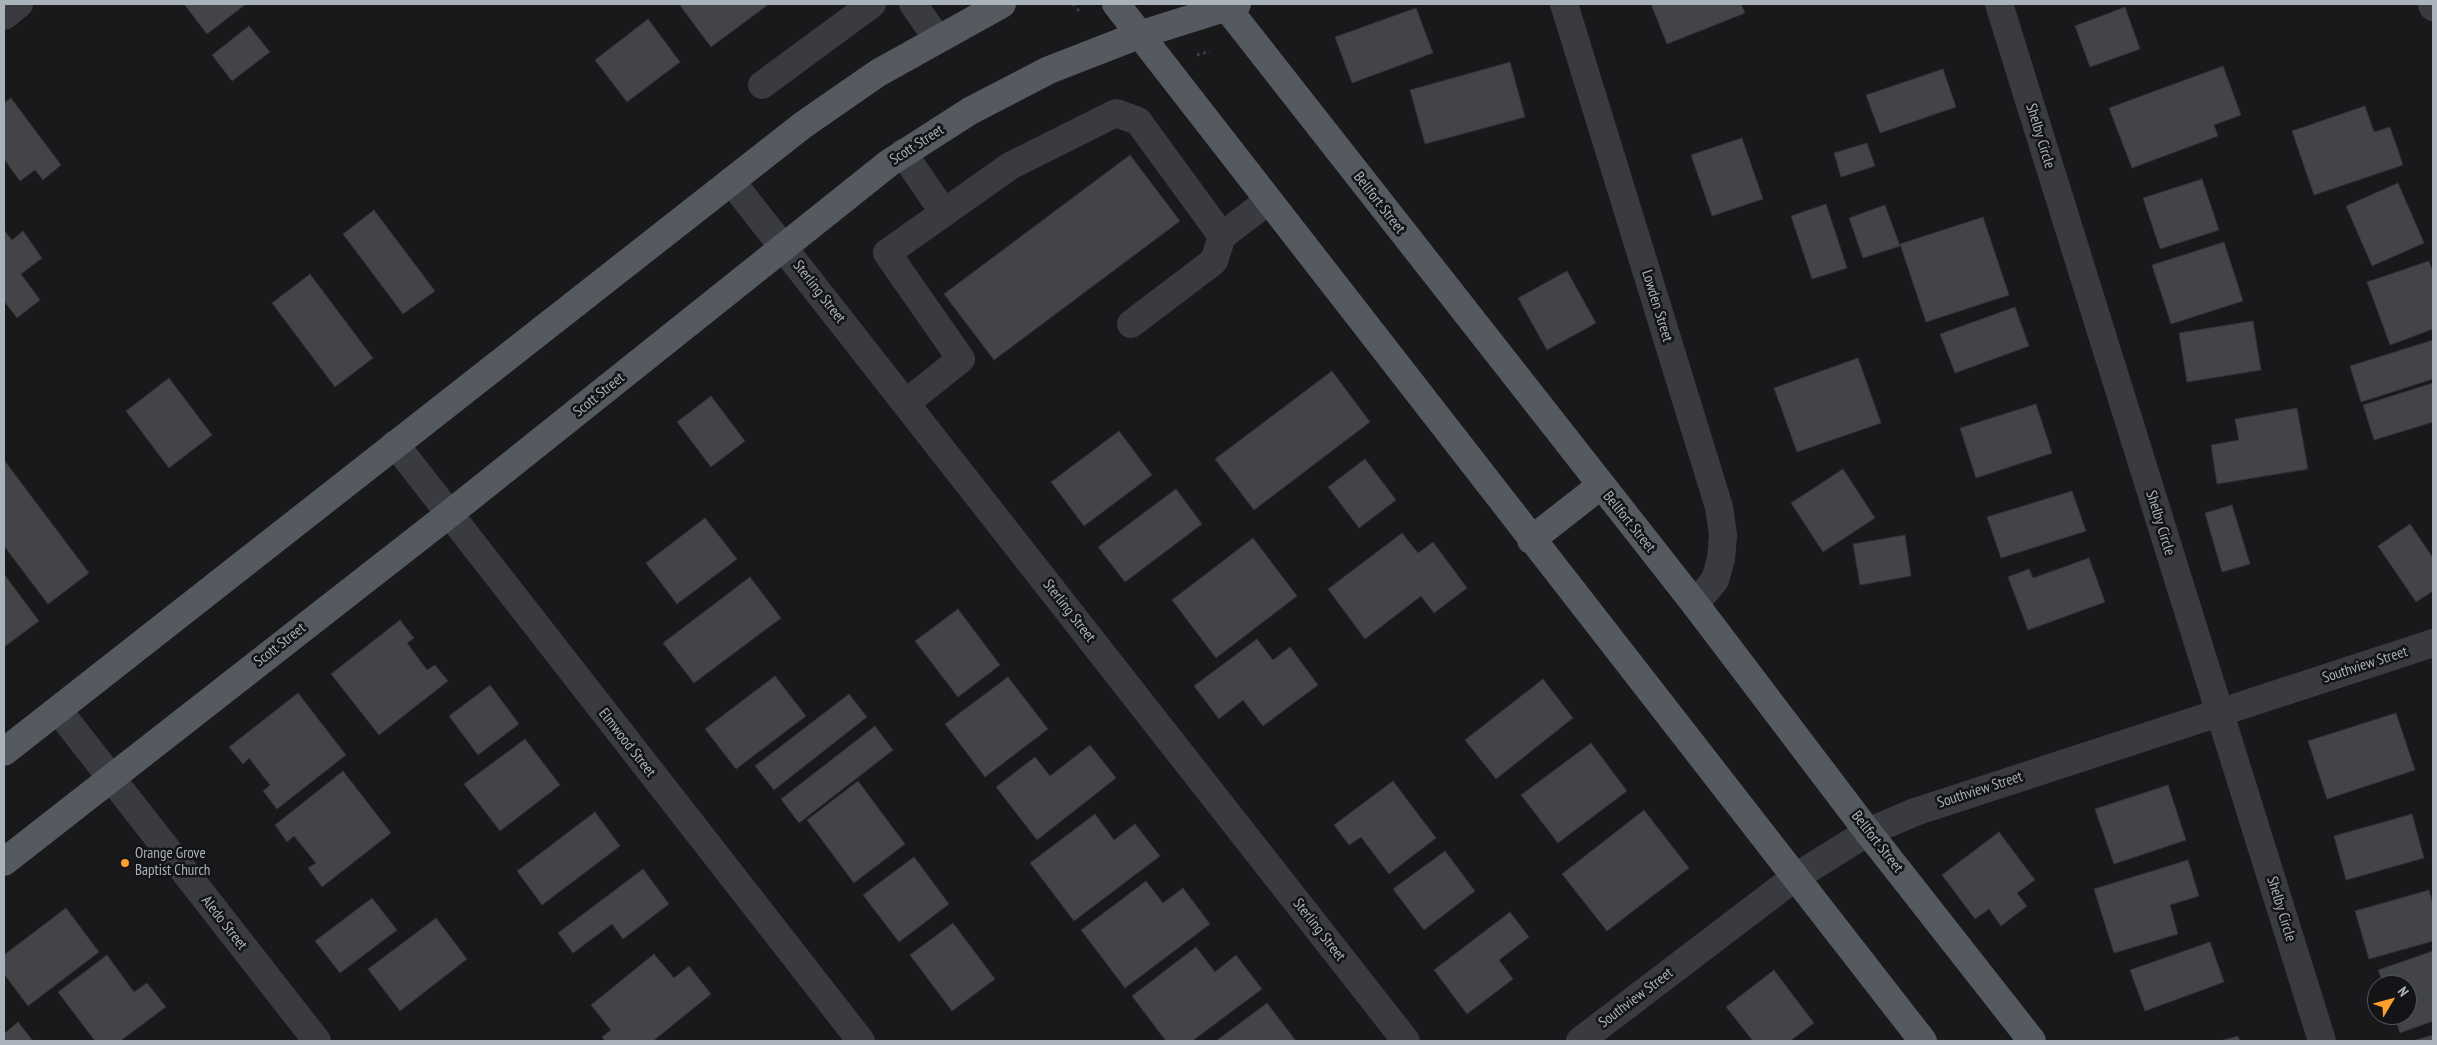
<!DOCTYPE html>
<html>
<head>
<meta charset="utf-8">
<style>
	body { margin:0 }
	#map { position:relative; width:2437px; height:1045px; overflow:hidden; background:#19191b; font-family:"PT Sans Narrow",sans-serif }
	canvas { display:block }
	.frame { position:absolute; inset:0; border:5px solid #aab2bc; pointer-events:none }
	.north { position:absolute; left:2367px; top:975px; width:50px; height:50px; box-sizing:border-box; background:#141416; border:1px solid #505358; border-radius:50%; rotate:53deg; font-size:14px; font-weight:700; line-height:20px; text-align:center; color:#aab2bc }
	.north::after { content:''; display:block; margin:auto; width:18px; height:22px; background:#ffa02d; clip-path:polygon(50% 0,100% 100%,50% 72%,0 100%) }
</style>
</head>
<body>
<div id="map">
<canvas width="2437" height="1045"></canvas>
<div class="frame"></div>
<div class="north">N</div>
</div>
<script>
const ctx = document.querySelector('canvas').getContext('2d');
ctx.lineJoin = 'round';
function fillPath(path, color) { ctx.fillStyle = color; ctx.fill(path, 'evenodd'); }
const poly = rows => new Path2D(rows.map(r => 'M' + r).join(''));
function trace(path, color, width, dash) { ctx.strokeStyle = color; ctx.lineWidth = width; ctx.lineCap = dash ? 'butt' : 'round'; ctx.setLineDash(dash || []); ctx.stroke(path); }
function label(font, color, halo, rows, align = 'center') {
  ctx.font = font + ' "PT Sans Narrow",sans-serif'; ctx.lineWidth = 5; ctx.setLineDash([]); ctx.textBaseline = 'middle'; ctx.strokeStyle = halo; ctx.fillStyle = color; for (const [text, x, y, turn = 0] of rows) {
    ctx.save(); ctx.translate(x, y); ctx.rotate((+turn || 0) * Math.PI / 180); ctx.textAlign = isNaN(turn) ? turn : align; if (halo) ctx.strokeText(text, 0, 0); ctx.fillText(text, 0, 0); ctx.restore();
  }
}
const building = poly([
	[184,4,246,4,207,34,184,4],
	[679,4,769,4,711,47,679,4],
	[1651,4,1741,4,1745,13,1667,44,1651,4],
	[2125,7,2140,49,2090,67,2075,26,2125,7],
	[1416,8,1433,53,1352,83,1335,37,1416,8],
	[648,19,680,62,627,102,595,60,648,19],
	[249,26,270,52,232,81,212,55,249,26],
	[1510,62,1525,117,1425,144,1410,90,1510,62],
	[2223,66,2241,115,2214,125,2218,136,2132,168,2109,108,2223,66],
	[1943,69,1956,107,1880,133,1866,95,1943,69],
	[11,98,61,165,43,180,35,170,20,181,4,159,4,103,11,98],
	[2365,106,2374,132,2390,127,2403,165,2314,195,2292,131,2365,106],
	[1742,138,1763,199,1712,216,1691,155,1742,138],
	[1867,143,1875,166,1841,177,1834,153,1867,143],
	[1130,155,1180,221,994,360,944,294,1130,155],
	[2202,179,2219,230,2160,249,2143,198,2202,179],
	[2398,183,2424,243,2372,266,2346,206,2398,183],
	[1826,204,1847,268,1812,279,1791,216,1826,204],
	[1885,205,1900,246,1863,258,1849,218,1885,205],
	[374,210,435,291,403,314,343,234,374,210],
	[1983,217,2009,295,1926,322,1900,244,1983,217],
	[4,230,12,240,23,231,42,258,21,274,40,300,17,318,4,301,4,230],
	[2224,242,2243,301,2171,324,2152,265,2224,242],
	[2429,261,2433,272,2433,329,2390,345,2367,282,2429,261],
	[1567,271,1596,323,1547,350,1518,298,1567,271],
	[310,274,373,358,335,387,272,303,310,274],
	[2015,307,2029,346,1955,373,1940,334,2015,307],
	[2253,321,2261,370,2187,382,2179,333,2253,321],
	[2433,340,2433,379,2361,402,2350,366,2433,340],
	[1858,358,1881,423,1797,452,1774,388,1858,358],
	[1332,371,1370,422,1254,510,1215,459,1332,371],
	[169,378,212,435,169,468,126,411,169,378],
	[2433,383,2433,422,2374,440,2363,405,2433,383],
	[711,396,745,441,711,467,677,422,711,396],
	[2036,404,2052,453,1976,478,1960,428,2036,404],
	[2297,408,2308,469,2217,484,2211,445,2239,440,2235,419,2297,408],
	[1119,431,1152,475,1084,526,1051,482,1119,431],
	[1365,459,1396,500,1359,528,1328,487,1365,459],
	[4,460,89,573,48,604,4,546,4,460],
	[1843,469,1875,518,1823,552,1791,503,1843,469],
	[1176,489,1202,524,1125,582,1098,547,1176,489],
	[2072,491,2086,531,2001,558,1987,517,2072,491],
	[2232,505,2250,564,2222,572,2205,513,2232,505],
	[705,518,737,559,677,604,646,563,705,518],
	[2410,524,2433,558,2433,591,2416,602,2378,546,2410,524],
	[1402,533,1418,553,1433,542,1467,588,1434,613,1421,596,1365,639,1328,589,1402,533],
	[1905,535,1911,576,1860,585,1853,544,1905,535],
	[1253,538,1297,596,1216,658,1172,600,1253,538],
	[2089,558,2105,602,2028,630,2008,577,2029,569,2033,578,2089,558],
	[4,574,39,621,4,647,4,574],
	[750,577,781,618,694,683,663,643,750,577],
	[958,609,1000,665,958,697,915,641,958,609],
	[400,620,414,638,407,643,427,670,435,665,448,681,379,735,331,674,400,620],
	[1257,639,1273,660,1290,647,1318,685,1263,726,1243,700,1219,719,1194,686,1257,639],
	[775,676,806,716,736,769,705,729,775,676],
	[1008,677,1048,729,985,777,945,724,1008,677],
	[1543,679,1573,718,1496,779,1465,740,1543,679],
	[490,685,519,724,478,755,449,716,490,685],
	[298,693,346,755,277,809,263,791,270,785,249,758,243,764,229,747,298,693],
	[849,694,867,717,774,790,755,766,849,694],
	[2396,713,2415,770,2327,799,2308,741,2396,713],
	[875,726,893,750,799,823,781,799,875,726],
	[525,739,560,785,500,831,464,784,525,739],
	[1591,743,1627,791,1558,843,1521,795,1591,743],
	[1090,745,1116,778,1037,840,996,787,1035,757,1050,776,1090,745],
	[343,771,391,833,322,887,308,868,316,863,294,836,287,842,275,825,343,771],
	[858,781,905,844,854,883,807,820,858,781],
	[1393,781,1436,838,1389,874,1361,837,1349,845,1334,825,1393,781],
	[2168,785,2186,840,2114,864,2095,809,2168,785],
	[1644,810,1689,868,1607,931,1562,874,1644,810],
	[595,812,620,846,542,905,517,871,595,812],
	[1095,814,1114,840,1135,824,1160,856,1074,921,1030,863,1095,814],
	[2412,814,2424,858,2346,880,2334,836,2412,814],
	[1999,832,2035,880,2017,893,2027,906,2001,926,1989,909,1975,919,1942,875,1999,832],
	[1445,851,1475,891,1424,930,1393,889,1445,851],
	[914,857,949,904,899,942,863,895,914,857],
	[2188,860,2199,896,2170,905,2178,934,2114,953,2094,889,2188,860],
	[643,869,669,904,623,939,612,924,573,953,558,933,643,869],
	[1146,881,1163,903,1183,888,1210,924,1125,988,1081,930,1146,881],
	[2429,890,2433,905,2433,941,2369,959,2355,911,2429,890],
	[372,898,397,930,340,973,315,941,372,898],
	[66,908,99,952,28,1006,4,974,4,955,66,908],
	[1510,912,1529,937,1499,960,1513,979,1467,1014,1434,970,1510,912],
	[436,918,467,959,400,1011,368,969,436,918],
	[953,923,995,979,952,1011,910,955,953,923],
	[2210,942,2224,982,2145,1011,2130,970,2210,942],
	[1196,947,1215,972,1236,955,1262,989,1192,1041,1166,1041,1132,996,1196,947],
	[2433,951,2433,1021,2400,1033,2394,1015,2407,1015,2407,985,2384,985,2378,970,2433,951],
	[654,954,674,978,689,966,711,994,653,1041,605,1041,602,1037,611,1030,591,1005,654,954],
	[107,955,134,992,147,983,166,1007,120,1041,95,1041,58,992,107,955],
	[1774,970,1814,1023,1790,1041,1753,1041,1726,1007,1774,970],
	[1267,1003,1296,1041,1216,1041,1267,1003],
	[18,1022,33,1041,4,1041,4,1034,18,1022],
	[2433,1035,2433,1041,2412,1041,2433,1035],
	[2238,1036,2240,1041,2220,1041,2238,1036]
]);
fillPath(building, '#434448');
trace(building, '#323337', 1);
trace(poly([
	[1073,4,1080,12],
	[1197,55,1210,51]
]), '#3f4348', 3, [2.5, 4]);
trace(poly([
	[913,4,937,38],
	[1564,4,1719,507,1723,535,1721,559,1715,580,1695,604],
	[1999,4,2322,1041],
	[2432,4,2433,7],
	[4,16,19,4],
	[762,85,872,4],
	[903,153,944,213],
	[731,181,1406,1041],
	[1222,236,1268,201],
	[906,403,961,359,887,253,1010,166,1116,113,1138,121,1222,236,1214,261,1131,324],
	[395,444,861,1041],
	[58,710,317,1041],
	[1580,1041,1794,878,1868,832,1915,812,2433,643]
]), '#393b41', 28);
trace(poly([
	[1116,4,1923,1041],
	[1224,4,1695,604,1868,832,2032,1041],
	[1531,540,1600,486],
	[4,752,803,125,878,73,1002,4],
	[4,862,448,515,889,163,970,111,1049,70,1139,35,1237,4]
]), '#555960', 28);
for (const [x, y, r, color] of [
	[125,863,5,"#ffa02d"]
]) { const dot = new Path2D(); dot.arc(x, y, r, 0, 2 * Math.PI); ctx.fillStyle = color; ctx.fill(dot); trace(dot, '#141416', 2); }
label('15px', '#aab2bc', '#141416', [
	["Shelby Circle",2040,136,73],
	["Scott Street",917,145,-33],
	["Bellfort Street",1379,203,52],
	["Sterling Street",819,292,52],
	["Lowden Street",1657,306,73],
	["Scott Street",599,395,-39],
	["Bellfort Street",1629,522,51],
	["Shelby Circle",2160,523,73],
	["Sterling Street",1069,611,52],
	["Scott Street",280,645,-38],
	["Southview Street",2365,665,-18],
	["Elmwood Street",627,743,52],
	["Southview Street",1980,790,-18],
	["Bellfort Street",1877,842,52],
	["Shelby Circle",2281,909,73],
	["Aledo Street",224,923,52],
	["Sterling Street",1319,930,52],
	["Southview Street",1636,998,-37]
]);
label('15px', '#aab2bc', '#141416', [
	["Orange Grove",135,854],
	["Baptist Church",135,871]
], 'left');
</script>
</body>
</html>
